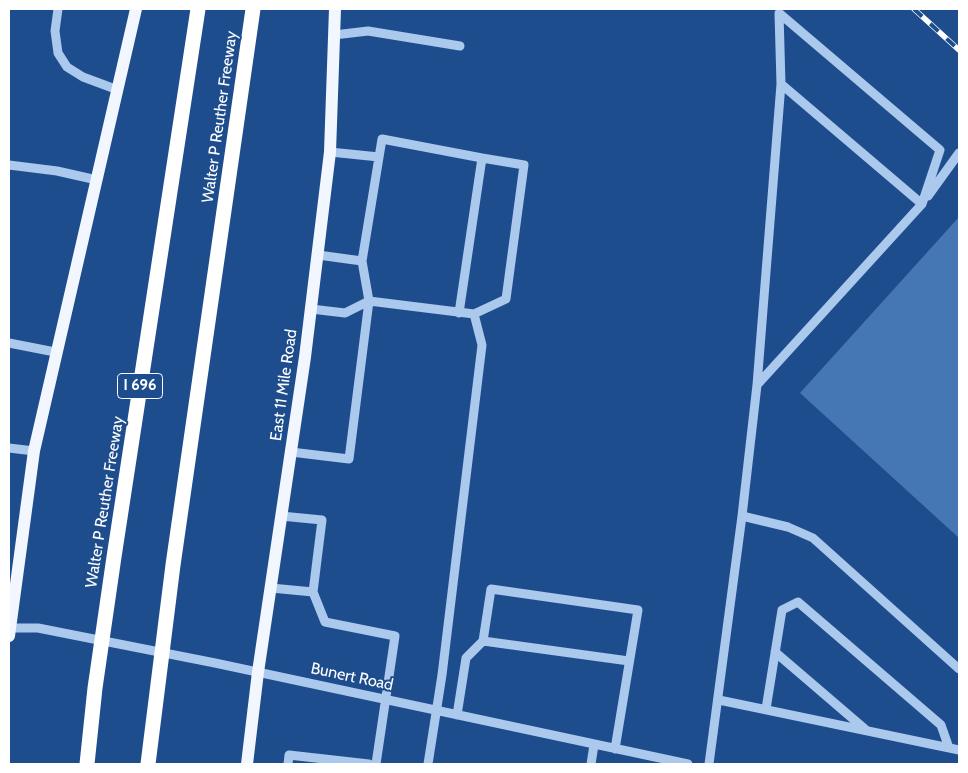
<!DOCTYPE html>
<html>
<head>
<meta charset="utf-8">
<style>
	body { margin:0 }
	#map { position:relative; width:968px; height:773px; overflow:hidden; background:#1e4d8d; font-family:Cabin,sans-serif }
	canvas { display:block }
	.frame { position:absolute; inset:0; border:10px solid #fff; pointer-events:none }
</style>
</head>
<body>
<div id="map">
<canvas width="968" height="773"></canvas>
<div class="frame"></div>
</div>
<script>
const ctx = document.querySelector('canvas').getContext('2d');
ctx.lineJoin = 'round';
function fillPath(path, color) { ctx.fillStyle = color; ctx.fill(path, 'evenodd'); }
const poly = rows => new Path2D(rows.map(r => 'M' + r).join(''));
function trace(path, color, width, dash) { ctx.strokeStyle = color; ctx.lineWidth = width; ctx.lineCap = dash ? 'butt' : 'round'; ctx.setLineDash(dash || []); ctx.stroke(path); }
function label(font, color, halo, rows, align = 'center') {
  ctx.font = font + ' Cabin,sans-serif'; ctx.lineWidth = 4; ctx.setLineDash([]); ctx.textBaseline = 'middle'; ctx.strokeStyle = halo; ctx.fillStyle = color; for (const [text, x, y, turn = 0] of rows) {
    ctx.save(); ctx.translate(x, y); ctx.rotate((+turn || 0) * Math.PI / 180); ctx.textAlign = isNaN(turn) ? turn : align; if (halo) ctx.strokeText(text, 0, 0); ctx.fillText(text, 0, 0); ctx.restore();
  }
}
fillPath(poly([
	[959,217,959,538,800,393]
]), '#4677b5');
trace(poly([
	[58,9,55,31,58,53,67,67,83,77,118,90],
	[334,35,368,31,460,46],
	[781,84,779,13,940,150,922,204],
	[330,152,379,157],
	[9,165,57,171,97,180],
	[928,196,959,153],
	[318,255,362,261],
	[311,309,345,313,369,301,474,314,482,345,442,675,428,764],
	[459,313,482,158,524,165,506,299,474,314],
	[9,343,55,352],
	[9,448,34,451],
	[291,452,349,459,369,301,362,261,382,139,482,158],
	[742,516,757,385,781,84,922,204,757,385],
	[271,588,313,592,322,520,281,516],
	[313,592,325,622,395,636,376,764],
	[9,628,38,628,215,663,688,764],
	[483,641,629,661],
	[775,652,866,730],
	[719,700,959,750],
	[766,709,782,610,798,602,941,725,949,748],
	[457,715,466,658,483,641,491,589,638,610,615,749],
	[288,764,289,755,369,764],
	[591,764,594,745],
	[709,764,742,516,788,527,813,538,959,669]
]), '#abc8ed', 9);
trace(poly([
	[9,636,34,451,136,9],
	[247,764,258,672,305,357,330,152,335,9]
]), '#f1f6ff', 12);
trace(poly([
	[87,764,95,688,114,557,198,9],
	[148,764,173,565,253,9]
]), '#fff', 15);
const rail = poly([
	[914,9,959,50]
]);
trace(rail, '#fff', 5.5);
trace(rail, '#1e4d8d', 4, [11]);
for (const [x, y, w] of [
	[140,386,45]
]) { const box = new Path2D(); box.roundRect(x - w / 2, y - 12.5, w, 25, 4); ctx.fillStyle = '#1e4d8d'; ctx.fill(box); trace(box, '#fff', 1); }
label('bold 15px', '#fff', null, [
	["I 696",140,386]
]);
label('16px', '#fff', '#1e4d8d', [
	["Walter P Reuther Freeway",220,117,-82],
	["East 11 Mile Road",284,385,-82],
	["Walter P Reuther Freeway",105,502,-81],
	["Bunert Road",352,677,12]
]);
</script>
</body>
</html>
